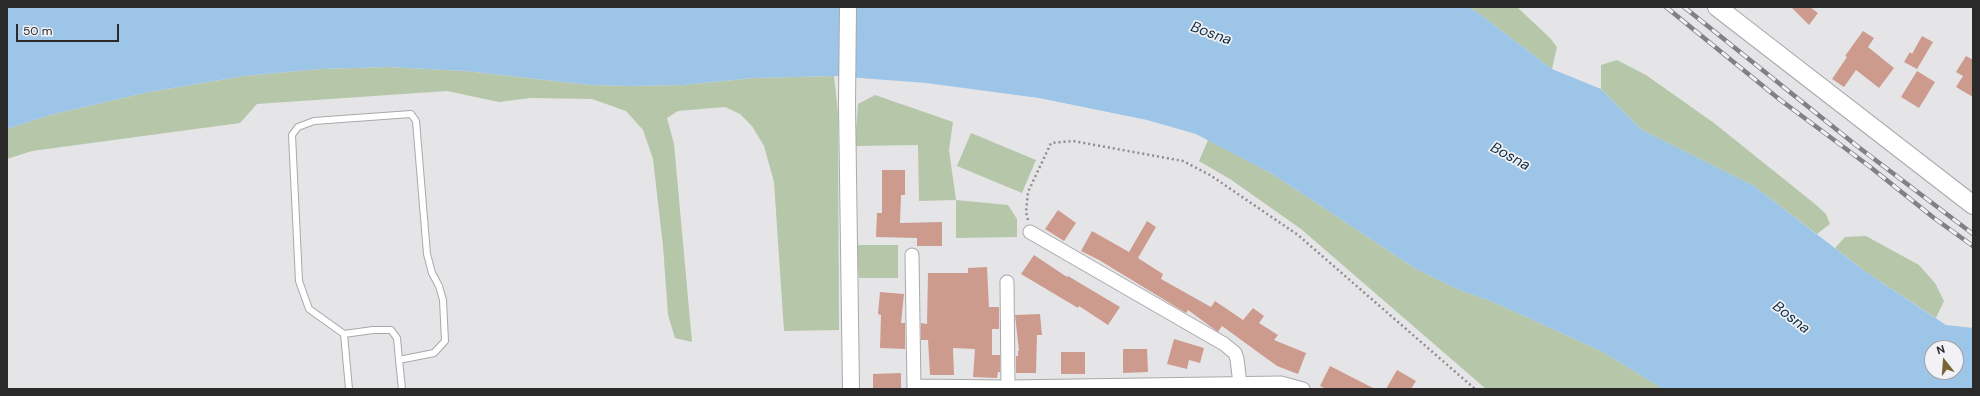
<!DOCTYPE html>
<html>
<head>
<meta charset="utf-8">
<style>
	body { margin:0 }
	#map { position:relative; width:1980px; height:396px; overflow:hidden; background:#e5e5e8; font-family:"DM Sans",sans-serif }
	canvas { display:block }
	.frame { position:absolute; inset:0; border:8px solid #2a2a2b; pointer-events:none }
	.north { position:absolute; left:1924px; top:340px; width:40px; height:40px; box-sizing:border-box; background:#f2f2f6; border:1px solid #a2a2a5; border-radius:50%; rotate:343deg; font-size:11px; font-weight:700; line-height:16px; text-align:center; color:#2a2a2b }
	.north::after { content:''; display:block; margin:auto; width:14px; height:18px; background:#796534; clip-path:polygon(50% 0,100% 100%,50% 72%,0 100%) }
	.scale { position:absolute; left:16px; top:24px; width:103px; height:18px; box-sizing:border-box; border:2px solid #2a2a2b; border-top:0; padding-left:5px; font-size:12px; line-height:14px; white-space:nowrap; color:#2a2a2b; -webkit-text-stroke:3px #f2f2f6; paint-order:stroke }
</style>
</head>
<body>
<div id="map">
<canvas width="1980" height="396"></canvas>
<div class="frame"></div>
<div class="north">N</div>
<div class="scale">50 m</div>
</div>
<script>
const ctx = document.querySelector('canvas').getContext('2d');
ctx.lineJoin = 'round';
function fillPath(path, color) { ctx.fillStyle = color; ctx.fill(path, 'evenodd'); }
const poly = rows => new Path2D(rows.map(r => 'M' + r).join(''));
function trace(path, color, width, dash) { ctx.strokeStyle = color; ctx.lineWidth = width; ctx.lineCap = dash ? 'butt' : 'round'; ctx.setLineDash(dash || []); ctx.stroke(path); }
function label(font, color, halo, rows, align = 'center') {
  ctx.font = font + ' "DM Sans",sans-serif'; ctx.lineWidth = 3.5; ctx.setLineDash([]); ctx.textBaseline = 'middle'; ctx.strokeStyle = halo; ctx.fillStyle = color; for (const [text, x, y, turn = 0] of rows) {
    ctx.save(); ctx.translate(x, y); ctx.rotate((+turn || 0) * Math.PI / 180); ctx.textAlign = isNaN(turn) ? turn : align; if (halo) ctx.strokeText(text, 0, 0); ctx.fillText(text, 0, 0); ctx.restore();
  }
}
fillPath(poly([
	[1467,7,1517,7,1550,38,1557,47,1552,69,1477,12],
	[1617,60,1646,75,1714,123,1815,204,1826,214,1830,224,1817,234,1754,186,1642,130,1601,89,1601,65],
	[389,67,466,71,590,85,629,86,683,85,754,78,834,76,838,113,839,330,784,331,774,182,764,146,752,126,740,114,725,107,678,111,667,118,674,144,692,342,675,338,668,315,663,246,653,159,643,130,626,111,592,99,530,98,499,102,447,91,257,104,240,123,32,151,7,159,7,129,50,115,149,92,244,76,320,69],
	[875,95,953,122,949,150,956,200,1008,205,1017,219,1017,237,956,238,956,200,919,201,918,145,855,146,858,104],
	[971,133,1036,160,1022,193,957,166],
	[1208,140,1274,175,1416,269,1457,289,1493,302,1603,352,1663,389,1486,389,1301,229,1230,179,1199,161],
	[1866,236,1919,265,1935,283,1944,301,1936,318,1866,272,1835,248,1845,237],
	[856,245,898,245,898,278,859,278]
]), '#b6c6a9');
fillPath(poly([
	[7,7,1467,7,1477,12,1552,69,1601,89,1642,130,1754,186,1866,272,1946,325,1973,328,1973,389,1663,389,1603,352,1493,302,1457,289,1416,269,1274,175,1196,134,1147,120,1039,98,926,83,834,76,754,78,683,85,629,86,590,85,466,71,389,67,320,69,244,76,149,92,50,115,7,129],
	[1932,348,1956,348,1956,372,1932,372]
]), '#9dc5e7');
fillPath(poly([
	[1791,7,1810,7,1818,13,1809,25],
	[1863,31,1874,38,1868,47,1894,68,1879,88,1856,70,1844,87,1832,79,1847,57,1845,56],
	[1922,36,1933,42,1917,69,1904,62,1910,52,1912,54],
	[1966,56,1973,60,1973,97,1956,87,1963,76,1956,72],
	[1917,71,1935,82,1919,108,1901,97],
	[882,170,905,170,905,195,901,195,900,223,942,222,942,246,917,246,917,238,876,237,877,213,882,213],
	[1058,210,1076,223,1064,241,1045,229],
	[1147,221,1156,227,1138,258,1163,274,1161,279,1211,307,1215,301,1243,320,1253,308,1264,316,1259,323,1278,335,1274,340,1306,353,1298,374,1277,366,1222,326,1218,332,1188,310,1186,313,1099,260,1081,251,1092,231,1129,252],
	[1034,255,1067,277,1068,276,1120,307,1108,325,1079,306,1078,308,1021,274],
	[987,267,989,307,999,307,999,329,992,329,992,355,1000,355,1000,372,998,372,997,378,973,377,975,349,953,348,954,375,930,375,928,340,921,340,921,323,927,324,928,273,968,273,968,268],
	[880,292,904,294,901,323,905,323,905,349,880,348,881,315,878,314],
	[1040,314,1042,335,1037,335,1036,373,1016,373,1016,356,1018,356,1018,351,1019,351,1015,315],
	[1174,339,1204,348,1200,363,1189,360,1187,369,1167,364],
	[1123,349,1147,349,1148,372,1123,373],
	[1061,352,1085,352,1085,374,1061,374],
	[1330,366,1375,389,1326,389,1320,386],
	[1397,370,1416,381,1411,389,1386,389],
	[901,373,901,389,873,389,873,374]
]), '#cd9b8d');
const service = poly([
	[344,334,373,330,391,330,397,338,399,360],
	[349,389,344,334,309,309,299,281,292,135,298,127,314,121,411,114,416,121,427,254,432,273,439,286,443,300,445,341,434,353,399,360,402,389]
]);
const minor = poly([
	[1030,232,1224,344,1235,353,1237,359,1240,384],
	[912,255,914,389],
	[1007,282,1008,387],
	[914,386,1008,387,1281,383,1303,389]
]);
const tertiary = poly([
	[848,7,847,104,851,389]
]);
const secondary = poly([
	[1717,7,1973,205]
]);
trace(service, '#a9a9ac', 8);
trace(minor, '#a9a9ac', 15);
trace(tertiary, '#a9a9ac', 18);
trace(secondary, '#a9a9ac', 20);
trace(poly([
	[1028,220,1026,212,1028,192,1051,143,1073,141,1183,161,1210,175,1298,235,1475,389]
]), '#8d8d8f', 2.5, [2, 3]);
trace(service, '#fff', 6);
trace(minor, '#fff', 13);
trace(tertiary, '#fff', 16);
trace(secondary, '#fff', 18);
const rail = poly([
	[1666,7,1779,99,1869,166,1934,218,1973,246],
	[1684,7,1857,146,1973,234]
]);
trace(rail, '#818183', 4.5);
trace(rail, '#f2f2f6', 3, [9]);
label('italic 15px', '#0d2d44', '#f2f2f6', [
	["Bosna",1211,34,20],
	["Bosna",1510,157,29],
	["Bosna",1791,318,38]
]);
</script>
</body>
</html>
